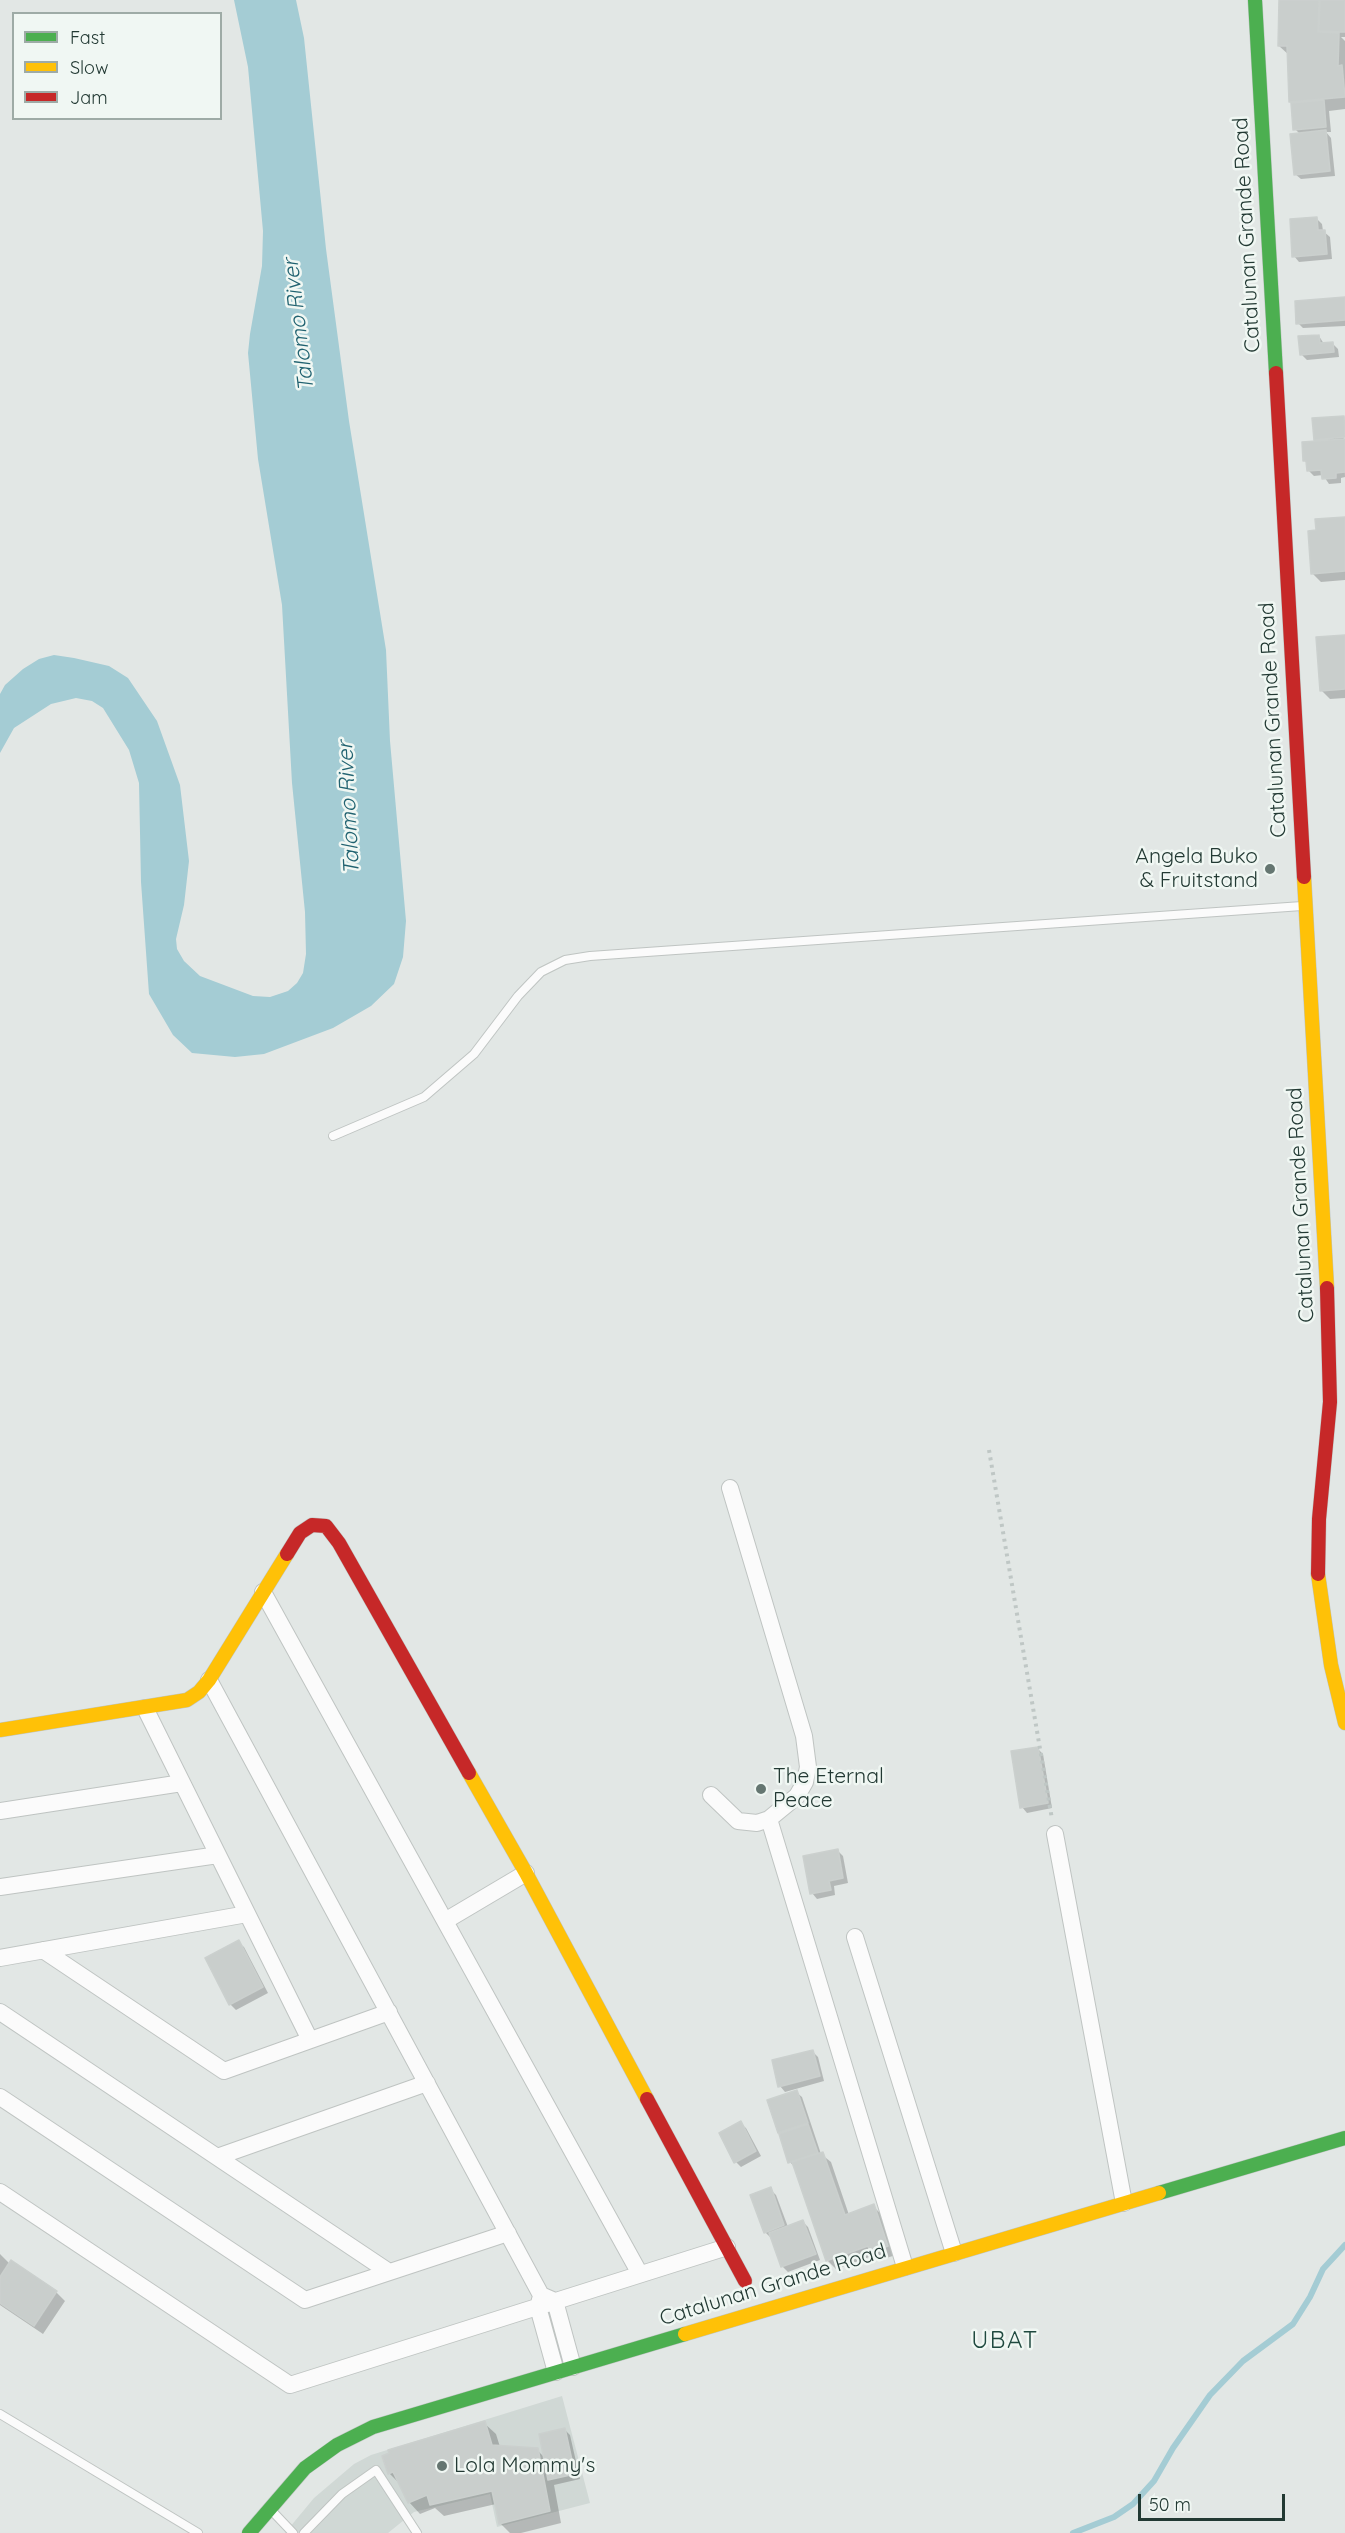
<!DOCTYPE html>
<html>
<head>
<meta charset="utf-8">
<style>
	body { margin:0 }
	#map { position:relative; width:1345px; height:2533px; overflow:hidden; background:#e2e7e5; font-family:Quicksand,sans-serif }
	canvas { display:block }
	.legend { position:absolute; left:12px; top:12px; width:210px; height:108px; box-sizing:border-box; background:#f0f7f3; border:2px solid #9eaba6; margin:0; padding:8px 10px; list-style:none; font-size:18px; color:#223933 }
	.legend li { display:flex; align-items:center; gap:12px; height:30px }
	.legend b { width:30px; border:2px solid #9eaba6 }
	.scale { position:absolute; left:1138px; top:2494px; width:147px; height:27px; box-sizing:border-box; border:3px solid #223933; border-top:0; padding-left:8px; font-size:18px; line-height:21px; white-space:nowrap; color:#223933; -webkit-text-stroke:4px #f0f7f3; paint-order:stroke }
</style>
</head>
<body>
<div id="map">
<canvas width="1345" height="2533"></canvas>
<ul class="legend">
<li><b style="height:8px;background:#4caf50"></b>Fast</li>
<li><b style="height:8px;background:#ffc107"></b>Slow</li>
<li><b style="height:8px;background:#c62828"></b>Jam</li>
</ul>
<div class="scale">50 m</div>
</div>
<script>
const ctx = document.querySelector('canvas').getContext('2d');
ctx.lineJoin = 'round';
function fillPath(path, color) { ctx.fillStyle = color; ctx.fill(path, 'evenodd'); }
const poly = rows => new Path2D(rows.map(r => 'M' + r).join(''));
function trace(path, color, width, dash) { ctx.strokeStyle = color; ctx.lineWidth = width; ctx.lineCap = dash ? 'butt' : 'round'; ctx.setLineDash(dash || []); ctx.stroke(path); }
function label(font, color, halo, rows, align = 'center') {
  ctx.font = font + ' Quicksand,sans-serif'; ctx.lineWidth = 5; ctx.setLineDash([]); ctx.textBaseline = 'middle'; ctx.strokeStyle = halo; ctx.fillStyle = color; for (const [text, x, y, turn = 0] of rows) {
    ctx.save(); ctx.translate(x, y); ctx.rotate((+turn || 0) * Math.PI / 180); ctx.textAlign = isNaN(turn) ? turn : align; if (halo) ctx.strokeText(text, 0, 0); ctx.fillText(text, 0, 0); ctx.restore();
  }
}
fillPath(poly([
	[562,2396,590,2503,497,2527,490,2494,414,2512,388,2533,285,2533,314,2498,354,2464,371,2455]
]), '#d0d8d5');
fillPath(poly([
	[234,0,296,0,304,38,326,249,349,421,386,650,390,741,406,921,403,957,394,984,371,1006,333,1028,264,1054,235,1057,192,1053,173,1035,149,994,141,882,139,783,129,750,103,708,92,701,76,698,51,704,14,728,0,753,0,694,5,685,23,669,39,659,54,655,74,658,109,666,128,678,157,721,180,785,189,861,184,905,176,939,177,949,184,961,200,976,253,996,270,997,288,991,297,983,303,973,306,954,305,912,292,783,282,605,258,459,248,353,250,334,262,266,263,231,248,67]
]), '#a4ccd4');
fillPath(poly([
	[1281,0,1345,0,1345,37,1341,37,1345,41,1345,109,1329,111,1331,132,1326,132,1331,138,1335,176,1301,179,1295,174,1300,134,1295,129,1291,102,1289,55,1279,46],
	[1317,219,1322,224,1323,231,1330,237,1332,259,1299,262,1294,256],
	[1345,299,1345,326,1303,328,1298,323],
	[1319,336,1324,344,1332,343,1338,349,1339,357,1307,360,1301,354],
	[1343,418,1345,477,1341,478,1341,483,1329,484,1323,475,1314,476,1309,471,1308,464,1304,460,1319,442,1315,439],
	[1345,519,1345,580,1321,582,1312,573,1317,531],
	[1345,637,1345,698,1330,699,1322,691],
	[1037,1748,1043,1754,1052,1808,1027,1813,1022,1807],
	[837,1850,843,1856,848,1883,834,1886,835,1895,817,1899,812,1893],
	[238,1942,244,1947,268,1993,236,2010,230,2004,207,1959],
	[812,2051,818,2057,824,2081,785,2092,780,2086],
	[796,2092,802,2097,821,2154,831,2162,849,2215,873,2206,882,2215,896,2255,880,2260,875,2255,836,2269,827,2260,796,2169,790,2162,769,2101],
	[740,2123,746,2128,761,2156,741,2167,736,2162],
	[770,2189,776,2195,788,2227,803,2222,808,2227,820,2260,788,2272,782,2266,771,2238,765,2232],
	[0,2254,10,2264,12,2262,56,2292,65,2301,43,2334,0,2305],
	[553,2319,558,2331,553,2332,548,2320],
	[484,2423,496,2434,500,2447,537,2450,545,2458,565,2430,570,2435,580,2479,554,2485,561,2523,521,2533,510,2533,500,2523,496,2504,444,2516,435,2508,420,2514,409,2502,401,2485,389,2473]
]), '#0003');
trace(poly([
	[1073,2533,1114,2517,1133,2504,1154,2481,1173,2448,1210,2395,1243,2361,1293,2324,1310,2297,1323,2269,1345,2245]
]), '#a4ccd4', 6);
const building = poly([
	[1279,0,1319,0,1318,32,1339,33,1338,66,1342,65,1345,97,1289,102,1287,46,1278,46,1279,0],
	[1320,0,1345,0,1345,32,1319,31,1320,0],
	[1324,100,1326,127,1293,130,1291,103,1324,100],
	[1326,130,1330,171,1294,175,1290,134,1326,130],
	[1317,217,1318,230,1325,230,1327,254,1292,257,1290,219,1317,217],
	[1345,297,1345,320,1296,324,1295,301,1345,297],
	[1319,335,1320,343,1333,342,1334,352,1300,355,1298,336,1319,335],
	[1344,416,1345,437,1314,440,1312,418,1344,416],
	[1345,439,1345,472,1336,473,1336,478,1322,479,1321,470,1307,471,1306,461,1303,461,1302,442,1345,439],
	[1345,517,1345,571,1311,574,1308,531,1316,530,1315,519,1345,517],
	[1345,635,1345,689,1320,691,1316,637,1345,635],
	[1038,1747,1048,1803,1020,1808,1011,1751,1038,1747],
	[838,1849,843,1878,829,1881,831,1890,810,1894,803,1856,838,1849],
	[239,1940,263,1987,229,2005,205,1958,239,1940],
	[813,2050,820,2076,778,2087,772,2060,813,2050],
	[797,2090,808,2123,778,2133,767,2100,797,2090],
	[741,2121,756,2151,734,2163,719,2133,741,2121],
	[808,2124,818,2153,788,2163,779,2134,808,2124],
	[823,2152,845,2215,874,2204,888,2246,870,2252,868,2246,826,2261,792,2162,823,2152],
	[771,2187,784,2225,764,2233,750,2195,771,2187],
	[803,2220,816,2254,781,2267,769,2233,803,2220],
	[11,2260,57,2291,34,2326,0,2303,0,2277,11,2260],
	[485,2421,492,2445,538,2448,550,2511,499,2524,492,2491,430,2505,427,2495,408,2503,393,2472,388,2474,382,2456,389,2453,388,2450,485,2421],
	[565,2428,575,2474,548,2480,539,2434,565,2428]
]);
fillPath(building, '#c9cecc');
trace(building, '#cbd0ce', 1.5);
const lane = poly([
	[333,1136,424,1097,474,1054,518,996,541,972,565,960,590,956,1302,906],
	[0,2414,198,2533],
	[273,2512,293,2533],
	[304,2533,342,2494,376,2470,417,2533]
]);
const street = poly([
	[263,1592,640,2274],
	[209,1680,541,2295,555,2301,573,2367],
	[145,1708,310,2040],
	[711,1795,738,1821,757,1823,769,1819,797,1796,805,1782,808,1767,804,1736,730,1488],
	[0,1811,182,1783],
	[769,1819,905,2267],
	[1055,1834,1124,2203],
	[0,1887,218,1855],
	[445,1921,526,1873],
	[855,1937,954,2253],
	[43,1950,224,2071,389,2012],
	[0,1958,247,1914],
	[0,2012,389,2272],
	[0,2097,305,2300,508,2233],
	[217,2157,427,2083],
	[0,2192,290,2385,727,2247],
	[541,2296,538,2307,556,2372]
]);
const fast = poly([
	[1255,0,1276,373],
	[1159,2193,1345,2138],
	[249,2533,305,2468,337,2445,373,2427,685,2334]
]);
const slow = poly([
	[1304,877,1327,1288],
	[1318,1574,1331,1665,1345,1723],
	[0,1730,187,1700,199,1692,209,1680,287,1554],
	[469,1773,526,1873,647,2099],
	[685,2334,1159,2193]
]);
const jam = poly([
	[1276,373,1304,877],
	[287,1554,300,1533,312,1525,326,1526,339,1543,469,1773],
	[1318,1574,1319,1519,1330,1402,1327,1288],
	[647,2099,745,2281]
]);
trace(lane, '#bfc4c2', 10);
trace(street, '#bfc4c2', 18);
trace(fast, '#bec5c2', 15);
trace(slow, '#bec5c2', 15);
trace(jam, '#bec5c2', 15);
trace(poly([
	[989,1450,1052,1819]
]), '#bfc7c5', 4, [3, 4.5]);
trace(lane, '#fbfbfb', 8);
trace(street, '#fbfbfb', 16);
trace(fast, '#4caf50', 14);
trace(slow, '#ffc107', 14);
trace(jam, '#c62828', 14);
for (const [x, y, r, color] of [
	[1270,869,6,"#657671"],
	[761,1789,6,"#657671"],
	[442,2466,6,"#657671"]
]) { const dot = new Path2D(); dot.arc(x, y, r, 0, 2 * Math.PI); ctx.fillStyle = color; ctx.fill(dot); trace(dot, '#f0f7f3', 2); }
label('21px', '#223933', '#f0f7f3', [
	["Catalunan Grande Road",1247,235,-93],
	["Catalunan Grande Road",1273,720,-93],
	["Catalunan Grande Road",1301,1205,-93],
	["Catalunan Grande Road",773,2285,-17]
]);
label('21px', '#223933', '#f0f7f3', [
	["Angela Buko",1258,857,"right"],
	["& Fruitstand",1258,881,"right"],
	["The Eternal",773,1777],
	["Peace",773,1801],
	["Lola Mommy's",454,2466]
], 'left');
label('italic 22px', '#206270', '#f0f7f3', [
	["Talomo River",299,325,-97],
	["Talomo River",349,808,-93]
]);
ctx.letterSpacing = '1.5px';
label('24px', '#1f493f', '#f0f7f3', [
	["UBAT",1005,2341]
]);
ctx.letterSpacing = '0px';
</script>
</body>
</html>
